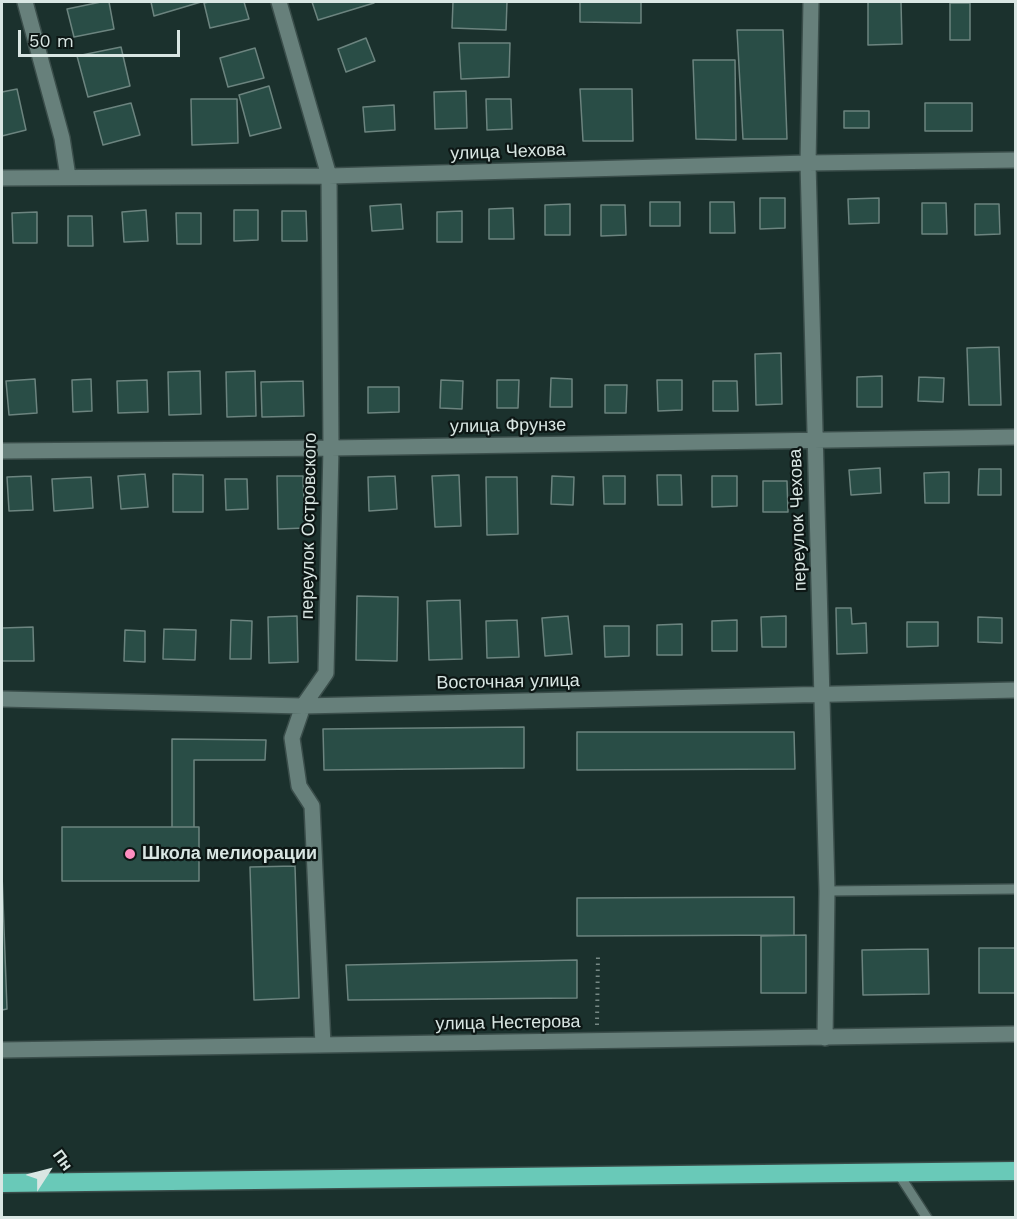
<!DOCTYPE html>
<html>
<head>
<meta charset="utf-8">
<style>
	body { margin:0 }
	#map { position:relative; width:1017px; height:1219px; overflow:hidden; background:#1b312d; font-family:"Work Sans",sans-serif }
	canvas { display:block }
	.frame { position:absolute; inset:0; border:3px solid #d9e6e3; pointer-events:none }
	.north { position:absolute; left:18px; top:1141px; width:60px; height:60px; -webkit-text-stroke:4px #0d1715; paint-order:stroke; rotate:54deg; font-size:16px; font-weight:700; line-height:24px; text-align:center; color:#d9e6e3 }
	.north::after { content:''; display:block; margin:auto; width:21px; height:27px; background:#d9e6e3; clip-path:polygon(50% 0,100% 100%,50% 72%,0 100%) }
	.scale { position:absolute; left:18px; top:30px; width:162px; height:27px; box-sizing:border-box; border:3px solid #d9e6e3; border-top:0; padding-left:8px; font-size:18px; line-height:21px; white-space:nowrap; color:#d9e6e3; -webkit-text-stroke:4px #0d1715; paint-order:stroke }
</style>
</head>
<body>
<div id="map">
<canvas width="1017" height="1219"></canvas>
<div class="frame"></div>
<div class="north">Пн</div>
<div class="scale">50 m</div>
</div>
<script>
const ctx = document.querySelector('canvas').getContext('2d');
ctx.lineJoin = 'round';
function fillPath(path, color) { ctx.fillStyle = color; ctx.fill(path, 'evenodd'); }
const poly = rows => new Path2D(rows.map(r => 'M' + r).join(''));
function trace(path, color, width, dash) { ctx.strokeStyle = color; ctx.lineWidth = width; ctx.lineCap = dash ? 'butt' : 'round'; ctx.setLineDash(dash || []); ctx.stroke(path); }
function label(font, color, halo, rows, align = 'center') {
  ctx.font = font + ' "Work Sans",sans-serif'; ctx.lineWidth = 4.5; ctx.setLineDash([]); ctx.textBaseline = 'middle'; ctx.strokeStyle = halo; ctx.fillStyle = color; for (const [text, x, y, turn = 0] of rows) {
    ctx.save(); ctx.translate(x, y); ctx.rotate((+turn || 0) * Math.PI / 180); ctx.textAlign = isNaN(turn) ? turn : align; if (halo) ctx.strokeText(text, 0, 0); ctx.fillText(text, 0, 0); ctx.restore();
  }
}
const building = poly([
	[101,2,109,2,114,29,74,37,67,9,101,2],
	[151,2,201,2,154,16,151,2],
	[209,2,244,2,249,19,210,28,204,3,209,2],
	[312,2,374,2,374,3,318,20,312,2],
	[453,2,507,2,506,30,452,28,453,2],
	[580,2,641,2,641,23,580,22,580,2],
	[868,2,901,2,902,44,868,45,868,2],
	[950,3,970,3,970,40,950,40,950,3],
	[737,30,783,30,787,139,743,139,737,30],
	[366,38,375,61,346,72,338,49,366,38],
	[459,43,510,43,509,77,461,79,459,43],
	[121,47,130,86,88,97,77,56,121,47],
	[255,48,264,78,228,87,220,58,255,48],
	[693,60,735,60,736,140,696,139,693,60],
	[269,86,281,128,250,136,239,95,269,86],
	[17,89,26,130,2,136,2,92,17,89],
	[580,89,632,89,633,141,583,141,580,89],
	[466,91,467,128,435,129,434,92,466,91],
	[191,99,237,99,238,143,192,145,191,99],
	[486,99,511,99,512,129,487,130,486,99],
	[131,103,140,135,103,145,94,112,131,103],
	[925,103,972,103,972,131,925,131,925,103],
	[394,105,395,130,365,132,363,107,394,105],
	[844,111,869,111,869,128,844,128,844,111],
	[760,198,785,198,785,228,760,229,760,198],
	[879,198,879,223,849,224,848,199,879,198],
	[650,202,680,202,680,226,650,226,650,202],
	[710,202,734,202,735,233,710,233,710,202],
	[922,203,946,203,947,234,922,234,922,203],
	[401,204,403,229,372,231,370,206,401,204],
	[570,204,570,235,545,235,545,205,570,204],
	[975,204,999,204,1000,234,975,235,975,204],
	[601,205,625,205,626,235,601,236,601,205],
	[513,208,514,239,489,239,489,209,513,208],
	[146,210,148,241,124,242,122,212,146,210],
	[234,210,258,210,258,240,234,241,234,210],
	[282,211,306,211,307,241,282,241,282,211],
	[462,211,462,242,437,242,437,212,462,211],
	[37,212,37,243,13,243,12,213,37,212],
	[176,213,201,213,201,244,177,244,176,213],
	[68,216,92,216,93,246,68,246,68,216],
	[999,347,1001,405,969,405,967,348,999,347],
	[781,353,782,404,756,405,755,354,781,353],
	[200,371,201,414,169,415,168,372,200,371],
	[255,371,256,416,227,417,226,372,255,371],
	[882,376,882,407,857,407,857,377,882,376],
	[919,377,944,378,943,402,918,401,919,377],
	[551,378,572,379,572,407,550,407,551,378],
	[35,379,37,413,9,415,6,381,35,379],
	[91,379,92,411,73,412,72,380,91,379],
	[147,380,148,412,118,413,117,381,147,380],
	[441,380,463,381,462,409,440,408,441,380],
	[497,380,519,380,518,408,497,408,497,380],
	[657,380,682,380,682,410,658,411,657,380],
	[303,381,304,416,262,417,261,382,303,381],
	[713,381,737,381,738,411,713,411,713,381],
	[605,385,627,385,626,413,605,413,605,385],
	[368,387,399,387,399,412,368,413,368,387],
	[880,468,881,493,851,495,849,470,880,468],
	[979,469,1001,469,1001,495,978,495,979,469],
	[949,472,949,503,925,503,924,473,949,472],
	[145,474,148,507,121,509,118,476,145,474],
	[173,474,203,475,203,512,173,512,173,474],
	[459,475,461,526,435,527,432,476,459,475],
	[657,475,681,475,682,505,658,505,657,475],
	[31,476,33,510,9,511,7,477,31,476],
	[277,476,303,476,305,528,278,529,277,476],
	[395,476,397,509,369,511,368,477,395,476],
	[552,476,574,477,573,505,551,504,552,476],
	[603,476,625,476,625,504,604,504,603,476],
	[712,476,737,476,737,506,712,507,712,476],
	[91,477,93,508,54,511,52,479,91,477],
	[486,477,517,477,518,534,487,535,486,477],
	[225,479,247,479,248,509,226,510,225,479],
	[763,481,787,481,788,512,763,512,763,481],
	[357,596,398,597,397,661,356,660,357,596],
	[460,600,462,659,429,660,427,601,460,600],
	[836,608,851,608,852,624,866,623,867,653,837,654,836,608],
	[297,616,298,662,269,663,268,617,297,616],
	[568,616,572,654,545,656,542,618,568,616],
	[786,616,786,647,762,647,761,617,786,616],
	[978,617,1002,618,1002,643,978,642,978,617],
	[231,620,252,621,251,659,230,659,231,620],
	[517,620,519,657,487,658,486,621,517,620],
	[737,620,737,651,712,651,712,621,737,620],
	[907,622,938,622,938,646,907,647,907,622],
	[682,624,682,655,657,655,657,625,682,624],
	[604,626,629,626,629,656,605,657,604,626],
	[33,627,34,661,2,661,2,628,33,627],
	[164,629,196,630,195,660,163,659,164,629],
	[125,630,145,631,145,662,124,661,125,630],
	[524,727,524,768,324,770,323,729,524,727],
	[577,732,794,732,795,769,577,770,577,732],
	[172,739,266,740,265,760,194,760,194,827,172,827,172,739],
	[62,827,199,827,199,881,62,881,62,827],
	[295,866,299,998,254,1000,250,867,295,866],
	[2,874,7,1009,2,1010,2,874],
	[794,897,794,935,577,936,577,898,794,897],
	[806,935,806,993,761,993,761,936,806,935],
	[979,948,1016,948,1016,993,979,993,979,948],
	[928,949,929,994,863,995,862,950,928,949],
	[577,960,577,998,348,1000,346,965,577,960]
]);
fillPath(building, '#294d46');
trace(building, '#6c847f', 1.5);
const lane = poly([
	[827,891,1016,889],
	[898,1173,927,1218]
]);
const street = poly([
	[25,2,62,138,68,177],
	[279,2,329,176,331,448,326,673,303,706,292,738,299,786,312,806,323,1045],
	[811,2,808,163,827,891,825,1038],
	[2,178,329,176,808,163,1016,160],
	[2,451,331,448,1016,437],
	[2,699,303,706,1016,690],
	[2,1050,1016,1034]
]);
const highway = poly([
	[2,1183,1016,1171]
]);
trace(lane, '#3b4e4b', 12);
trace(street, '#3b4e4b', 18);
trace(highway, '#3b4e4b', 21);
trace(poly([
	[597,1025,598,955]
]), '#768884', 4, [1.5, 4.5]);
trace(lane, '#67807b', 9);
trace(street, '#67807b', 15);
trace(highway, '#69c9b8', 18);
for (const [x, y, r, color] of [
	[130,854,6,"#fd8ec0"]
]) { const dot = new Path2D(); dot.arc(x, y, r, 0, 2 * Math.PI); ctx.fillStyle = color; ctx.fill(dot); trace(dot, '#0d1715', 2); }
label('18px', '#d9e6e3', '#0d1715', [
	["улица Чехова",508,152,-2],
	["улица Фрунзе",508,426,-1],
	["переулок Чехова",798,520,-92],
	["переулок Островского",309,526,-89],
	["Восточная улица",508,682,-1],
	["улица Нестерова",508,1023,-1]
]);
label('bold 18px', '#d9e6e3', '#0d1715', [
	["Школа мелиорации",142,854]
], 'left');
</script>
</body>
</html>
